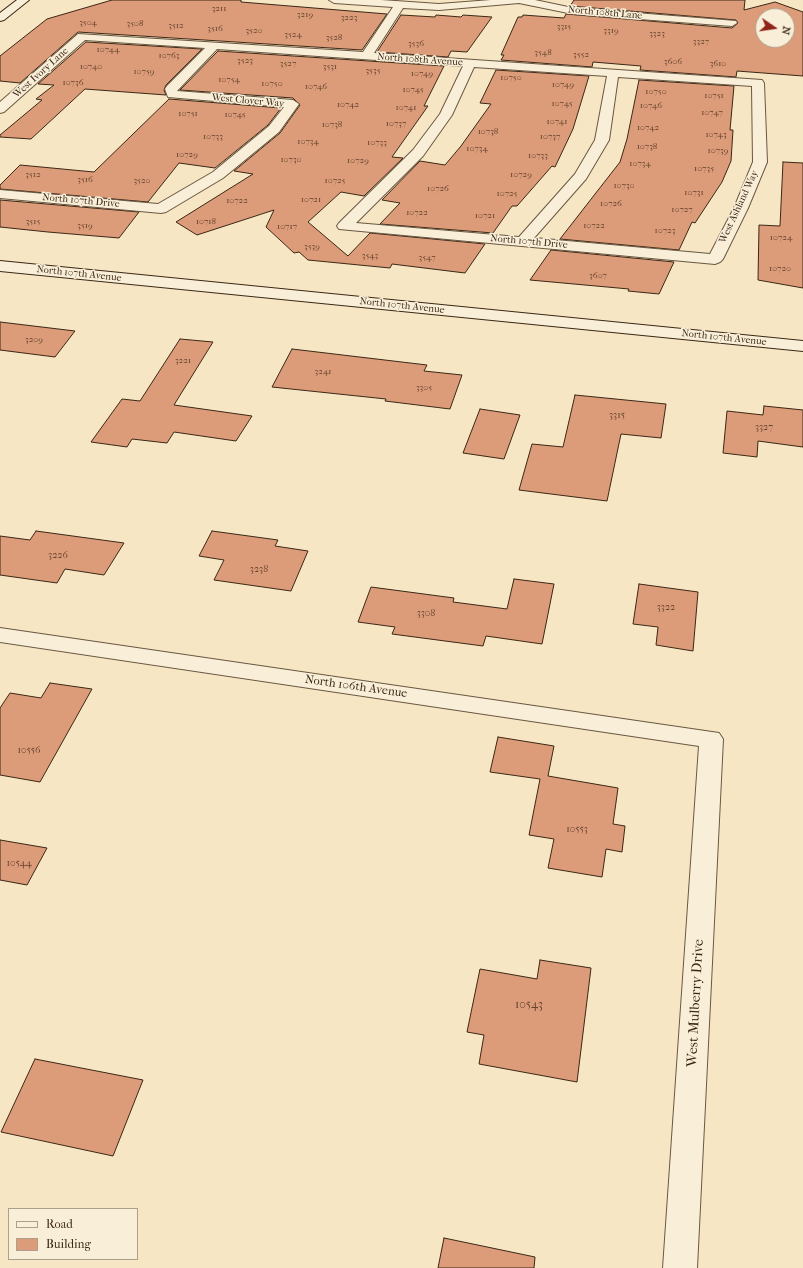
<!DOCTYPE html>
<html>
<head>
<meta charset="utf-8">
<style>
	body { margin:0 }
	#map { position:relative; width:803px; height:1268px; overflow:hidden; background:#f6e6c4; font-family:"IM FELL French Canon",serif }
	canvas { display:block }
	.legend { position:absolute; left:8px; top:1208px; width:130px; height:52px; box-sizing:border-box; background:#f9efd9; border:1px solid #ad9f8b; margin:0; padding:5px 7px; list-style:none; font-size:12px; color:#3b2715 }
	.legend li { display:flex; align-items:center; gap:8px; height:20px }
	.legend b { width:20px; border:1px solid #ad9f8b }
	.north { position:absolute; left:755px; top:8px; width:40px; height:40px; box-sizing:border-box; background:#f9efd9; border:1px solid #ad9f8b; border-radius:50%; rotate:103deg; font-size:11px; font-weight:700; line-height:16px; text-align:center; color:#3b2715 }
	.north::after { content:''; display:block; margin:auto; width:14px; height:18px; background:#8f2418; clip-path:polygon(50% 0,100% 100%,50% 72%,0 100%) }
</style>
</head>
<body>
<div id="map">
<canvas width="803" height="1268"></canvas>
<ul class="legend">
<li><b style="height:5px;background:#f9efd9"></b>Road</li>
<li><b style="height:11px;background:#dc9b79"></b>Building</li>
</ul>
<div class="north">N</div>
</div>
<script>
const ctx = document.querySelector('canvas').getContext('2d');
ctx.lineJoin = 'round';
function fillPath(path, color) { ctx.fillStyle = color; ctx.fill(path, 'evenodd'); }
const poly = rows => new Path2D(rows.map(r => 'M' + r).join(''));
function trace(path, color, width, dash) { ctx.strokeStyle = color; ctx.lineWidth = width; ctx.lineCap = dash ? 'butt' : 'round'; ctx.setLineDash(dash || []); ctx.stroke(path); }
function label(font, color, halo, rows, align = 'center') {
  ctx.font = font + ' "IM FELL French Canon",serif'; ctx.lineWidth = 3; ctx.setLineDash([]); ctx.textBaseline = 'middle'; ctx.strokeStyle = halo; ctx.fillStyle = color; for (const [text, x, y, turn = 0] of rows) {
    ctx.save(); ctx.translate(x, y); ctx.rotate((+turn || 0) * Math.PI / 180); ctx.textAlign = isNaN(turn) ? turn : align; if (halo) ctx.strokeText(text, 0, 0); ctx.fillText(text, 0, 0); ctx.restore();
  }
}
const building = poly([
	[112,0,241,0,241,2,387,14,362,50,78,32,20,83,0,81,0,56,47,19,112,0],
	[574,0,745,0,744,10,775,2,803,12,803,76,737,71,736,77,640,70,641,66,593,62,592,67,501,60,504,55,501,55,518,17,522,17,523,15,564,18,566,14,732,28,738,23,736,20,570,6,574,0],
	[763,16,787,16,787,40,763,40,763,16],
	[401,15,435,17,436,15,461,17,463,15,492,17,467,52,451,51,448,57,377,52,401,15],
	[86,42,202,49,166,85,164,90,166,95,85,89,31,139,0,137,0,135,42,100,36,99,54,85,38,84,86,42],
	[218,51,444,66,424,106,428,106,392,157,403,158,364,196,341,192,308,222,348,256,370,233,485,244,465,273,392,264,390,268,308,260,299,252,294,253,266,227,274,210,197,235,176,222,253,174,234,171,280,133,300,105,293,98,180,90,218,51],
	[496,70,589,76,573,129,555,167,552,166,517,206,512,206,493,233,380,224,400,203,382,200,420,161,445,165,461,146,491,104,480,103,496,70],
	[639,80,734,86,730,130,733,130,731,161,722,182,695,223,692,222,679,250,560,239,620,162,627,139,639,80],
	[169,99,281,108,268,125,215,168,179,163,148,202,0,189,0,185,20,165,94,172,169,99],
	[783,162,803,163,803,288,758,280,759,225,780,226,783,162],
	[0,200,139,212,119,238,48,232,0,227,0,200],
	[551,250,674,262,659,294,628,291,629,289,530,280,551,250],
	[0,322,75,331,55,357,0,350,0,322],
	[180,339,213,342,174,405,252,416,236,441,174,432,167,443,132,439,127,447,91,442,122,399,140,401,180,339],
	[292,349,427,365,424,371,462,375,450,409,385,401,386,399,272,387,292,349],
	[575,395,666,404,661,438,621,434,607,501,519,490,532,444,563,447,575,395],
	[764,406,803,410,803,447,758,441,757,457,723,453,727,411,763,415,764,406],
	[480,409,520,415,504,459,463,453,480,409],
	[36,531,124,543,104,575,65,569,57,583,0,575,0,536,30,540,36,531],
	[212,531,278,540,275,546,308,551,291,591,214,580,224,560,199,556,212,531],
	[514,579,554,584,542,644,486,636,483,646,392,634,395,627,358,622,371,587,454,598,453,602,507,609,514,579],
	[639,584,698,592,693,651,656,645,658,627,633,624,639,584],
	[50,683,92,689,40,782,0,775,0,708,10,693,41,698,50,683],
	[498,737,554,746,548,776,618,788,613,824,625,826,622,852,606,849,602,877,548,868,554,839,529,835,540,779,490,772,498,737],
	[0,840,47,848,27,885,0,880,0,840],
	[540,960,591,968,577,1082,479,1064,484,1035,467,1032,480,969,537,979,540,960],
	[35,1059,143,1080,113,1156,1,1132,35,1059],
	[444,1238,535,1257,534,1268,438,1268,444,1238]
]);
fillPath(building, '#dc9b79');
trace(building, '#3b2715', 1);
const street = poly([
	[329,0,381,0,439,4,491,0,535,0,573,8,736,21,737,23,732,26,573,14,519,3,439,10,403,8,374,53,762,80,764,83,767,162,748,208,723,259,720,262,715,264,339,229,337,226,339,223,413,150,440,114,463,66,217,49,177,91,293,100,299,104,279,132,223,178,166,212,161,213,0,198,0,190,158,204,213,172,269,126,284,107,168,97,165,89,167,86,205,48,85,40,4,112,0,113,0,102,78,34,363,52,393,7,334,3,329,0],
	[474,67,607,76,595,140,575,174,519,237,356,223,423,156,452,115,474,67],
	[618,77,752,86,753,162,734,208,710,254,534,238,586,179,609,140,618,77],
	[0,628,719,733,723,739,697,1268,663,1268,699,746,0,642,0,628]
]);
const secondary = poly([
	[17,0,29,0,4,20,0,21,0,13,17,0],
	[0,261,803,341,803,351,0,271,0,261]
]);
trace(street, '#6a5741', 2);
trace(secondary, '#3b2715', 2);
fillPath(street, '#f9efd9');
fillPath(secondary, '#f9efd9');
label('9px', '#63442e', null, [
	["3211",219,9],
	["3219",305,15],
	["3223",349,18],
	["3504",88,23],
	["3508",135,24],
	["3512",176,26],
	["3315",564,27],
	["3516",215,29],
	["3520",254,31],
	["3319",611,31],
	["3323",657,34],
	["3524",293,35],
	["3528",334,38],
	["3327",701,42],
	["3536",416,44],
	["10744",108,50],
	["3548",543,53],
	["3552",581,55],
	["10763",169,56],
	["3523",245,61],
	["3606",673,62],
	["3527",288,64],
	["3610",718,64],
	["10740",91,67],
	["3531",330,67],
	["3535",373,71],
	["10759",144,72],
	["10749",422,74],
	["10750",511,78],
	["10754",229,80],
	["10736",73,83],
	["10750",272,84],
	["10749",563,85],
	["10746",316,87],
	["10745",413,90],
	["10750",656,92],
	["10751",714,96],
	["10745",562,104],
	["10742",348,105],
	["10746",651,106],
	["10741",406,108],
	["10747",712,113],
	["10751",188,114],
	["10745",235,115],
	["10741",557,122],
	["10737",396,124],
	["10738",332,125],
	["10742",648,128],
	["10738",488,132],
	["10743",716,135],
	["10733",213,137],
	["10737",550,137],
	["10734",308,142],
	["10733",377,143],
	["10738",647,147],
	["10734",477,149],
	["10739",718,151],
	["10729",187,155],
	["10733",538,156],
	["10730",291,160],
	["10729",358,161],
	["10734",640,164],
	["10735",704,169],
	["3512",33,175],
	["10729",521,175],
	["3516",85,180],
	["3520",142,181],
	["10725",335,181],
	["10730",624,186],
	["10726",438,189],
	["10731",694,193],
	["10725",507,194],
	["10721",311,200],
	["10722",237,201],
	["10726",611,204],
	["10727",682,210],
	["10722",417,213],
	["10721",485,216],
	["3515",33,222],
	["10718",206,222],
	["3519",85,226],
	["10722",594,226],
	["10717",287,227],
	["10723",665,231],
	["10724",781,238],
	["3539",312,247],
	["3543",370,256],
	["3547",427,258],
	["10720",780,269],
	["3607",598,276],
	["3209",34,340],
	["3221",183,361],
	["3241",323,372],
	["3305",424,388]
]);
label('10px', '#3b2715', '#f9efd9', [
	["North 108th Lane",605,13,5],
	["North 108th Avenue",420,60,4],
	["West Ivory Lane",41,73,-42],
	["West Clover Way",248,101,5],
	["North 107th Drive",81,201,5],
	["West Ashland Way",739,207,-65],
	["North 107th Drive",529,242,5],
	["North 107th Avenue",79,274,6],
	["North 107th Avenue",402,306,6],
	["North 107th Avenue",724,338,6]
]);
label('10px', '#63442e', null, [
	["3315",617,416],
	["3327",764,428],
	["3226",58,556],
	["3238",259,570],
	["3322",666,608],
	["3308",426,614],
	["10556",29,751],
	["10553",577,830],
	["10544",19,864]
]);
label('12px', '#3b2715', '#f9efd9', [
	["North 106th Avenue",356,687,8]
]);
label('12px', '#63442e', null, [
	["10543",529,1005]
]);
label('14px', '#3b2715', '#f9efd9', [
	["West Mulberry Drive",696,1003,-87]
]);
</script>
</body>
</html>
